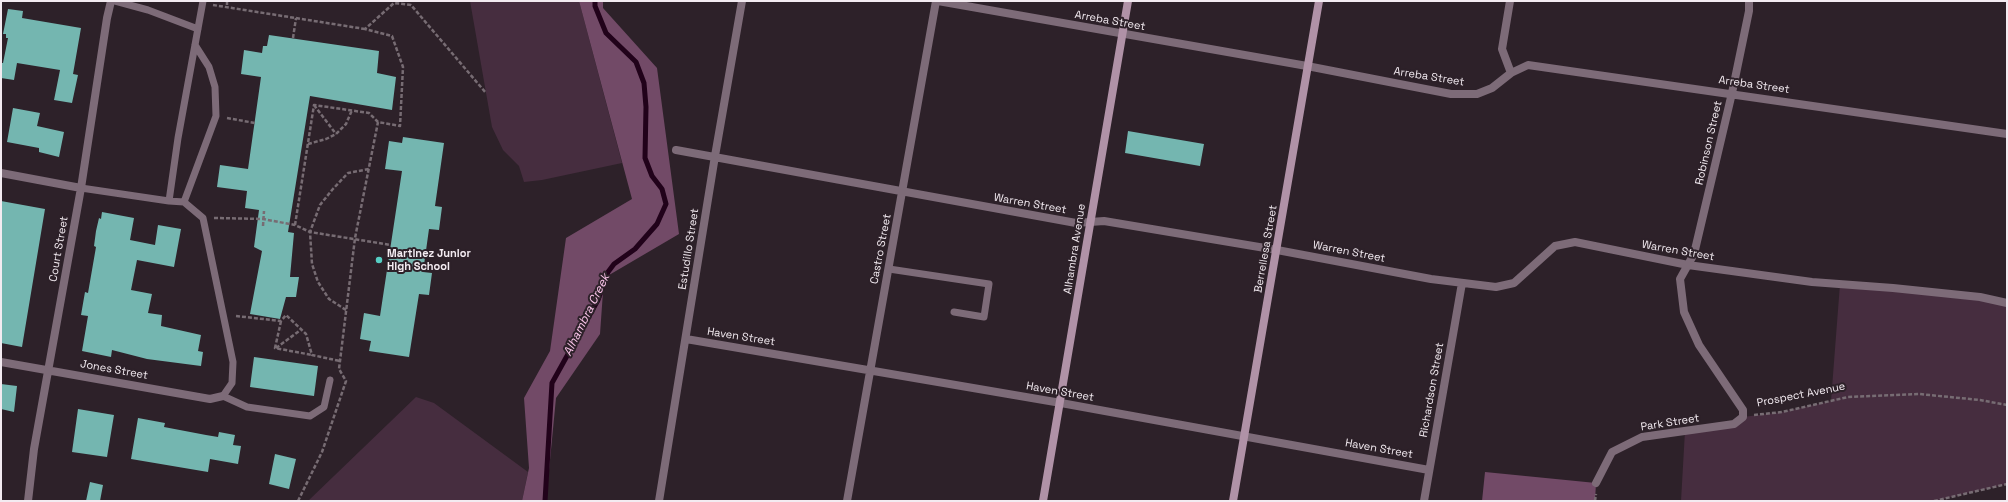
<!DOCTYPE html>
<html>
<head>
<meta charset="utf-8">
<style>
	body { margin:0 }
	#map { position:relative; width:2008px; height:502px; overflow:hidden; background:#2d2129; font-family:"Space Grotesk",sans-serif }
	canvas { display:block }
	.frame { position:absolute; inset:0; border:2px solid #f3ebf1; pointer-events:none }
</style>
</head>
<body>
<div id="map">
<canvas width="2008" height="502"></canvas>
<div class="frame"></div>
</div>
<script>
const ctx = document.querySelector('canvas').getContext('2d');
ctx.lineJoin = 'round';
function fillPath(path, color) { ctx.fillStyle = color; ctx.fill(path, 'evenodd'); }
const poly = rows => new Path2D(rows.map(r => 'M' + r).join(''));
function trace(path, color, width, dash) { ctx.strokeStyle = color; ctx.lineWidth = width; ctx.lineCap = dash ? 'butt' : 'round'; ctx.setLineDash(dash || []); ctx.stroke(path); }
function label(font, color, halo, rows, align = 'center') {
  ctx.font = font + ' "Space Grotesk",sans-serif'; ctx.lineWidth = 4; ctx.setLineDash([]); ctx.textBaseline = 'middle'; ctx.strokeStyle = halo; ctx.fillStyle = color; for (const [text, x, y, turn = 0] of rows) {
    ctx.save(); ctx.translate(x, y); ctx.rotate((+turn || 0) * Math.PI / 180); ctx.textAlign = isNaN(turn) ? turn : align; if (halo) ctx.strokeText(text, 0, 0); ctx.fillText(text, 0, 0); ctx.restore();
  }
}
fillPath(poly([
	[470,1,579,1,622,163,542,180,524,182,519,166,503,150,492,127],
	[1840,284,2007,303,2007,484,1934,501,1681,501,1685,431,1734,424,1743,417,1782,412,1831,401],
	[416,397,434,403,528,472,522,501,308,501]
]), '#462d3f');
fillPath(poly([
	[579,1,603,1,603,8,657,68,679,234,604,278,600,334,556,398,546,501,522,501,529,468,524,398,550,351,566,238,632,199],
	[1485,472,1596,483,1595,501,1482,501]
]), '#724a67');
trace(poly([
	[545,501,552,383,598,300,608,272,614,264,635,249,657,224,666,204,662,189,652,176,645,158,646,107,644,83,636,62,606,33,595,6,595,1]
]), '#21021a', 5);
fillPath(poly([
	[8,9,23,11,22,18,81,28,73,74,78,75,72,103,54,100,60,70,17,63,14,80,1,78,1,63,3,63,8,38,6,38,6,34,3,34],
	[269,35,379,51,377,73,396,77,392,110,310,96,288,232,294,233,290,277,299,277,296,297,286,297,280,319,250,314,262,251,254,247,259,210,245,208,247,191,217,187,220,165,248,169,261,77,241,74,244,50,262,53,263,46,267,46],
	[13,108,40,113,37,126,64,132,59,157,39,152,39,148,7,142],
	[1128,131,1204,144,1200,166,1125,153],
	[403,137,444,143,435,206,442,207,439,230,429,229,423,272,432,273,429,295,419,294,409,357,369,351,371,341,360,339,364,313,380,316,402,171,385,169,389,141,402,143],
	[1,201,45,209,22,347,1,343],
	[102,212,134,218,130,240,155,245,158,225,181,229,174,267,137,260,131,290,152,294,148,313,162,315,161,326,201,335,198,351,203,352,201,366,147,359,112,350,111,357,82,351,88,316,81,315,85,292,88,293,96,247,94,246,96,231,99,218,101,219],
	[254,357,318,366,314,396,250,387],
	[1,384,17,386,14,412,1,409],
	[78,409,114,415,107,457,72,452],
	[138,418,165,423,164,427,206,435,218,437,219,432,235,435,233,445,241,446,238,464,210,459,208,472,131,459],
	[275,454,296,459,289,489,269,484],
	[90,482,103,485,100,501,86,501]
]), '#74b6b0');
trace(poly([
	[227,1,227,8],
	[213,5,365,29],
	[293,38,296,18],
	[314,105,336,134],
	[227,118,255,123],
	[308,144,326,139,336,134,346,124,352,110],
	[214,218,263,219,295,225,310,232,391,245],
	[295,225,314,105,369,113,378,122],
	[346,310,329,299,318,282,312,264,310,232,320,205,332,190,348,173,369,169],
	[236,316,281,321,286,315,306,334,312,355,340,361],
	[281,321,275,348,312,355],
	[276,348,302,329],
	[1754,415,1782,412,1848,397,1919,394,1980,400,2007,405],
	[298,501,322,452,346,381,339,369,340,361,355,238,378,122,400,126,403,67,392,36,365,29,394,3,411,5,486,93],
	[1595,501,1596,494],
	[1934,501,2007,484]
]), '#776c73', 2.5, [4, 2]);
trace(poly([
	[115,1,148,10,198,29],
	[81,188,169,201,184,202,203,218,233,362,232,383,223,396,247,407,310,416,324,407,330,380],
	[169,201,178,138,203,1],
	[184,202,216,116,215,87,209,67,195,45],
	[889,269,989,284,984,317,954,312]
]), '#7d6b78', 7);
trace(poly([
	[938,1,1307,66,1451,94,1477,94,1492,88,1511,73,1528,65,2007,134],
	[1510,1,1502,49,1511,73],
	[676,150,1076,223,1104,221,1277,250,1431,279,1496,287,1514,283,1555,246,1575,242,1688,265,1812,282,1893,288,1980,297,2007,303],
	[1,173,81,188],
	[686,339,1061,403,1429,470],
	[1,362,210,399,223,396],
	[1596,483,1612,452,1642,437,1734,424,1743,417,1743,410,1699,345,1684,312,1680,279,1694,254,1732,93,1749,11,1749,1],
	[28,501,34,449,81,188,107,18,111,1],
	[659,501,715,156,742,1],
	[847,501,936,1],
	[1424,501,1462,283]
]), '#7d6b78', 8);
trace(poly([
	[1043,501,1128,1],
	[1233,501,1319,1]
]), '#b092a7', 8);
trace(poly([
	[263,226,264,211]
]), '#776c73', 2.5, [4, 2]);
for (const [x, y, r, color] of [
	[379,260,4,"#56cec4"]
]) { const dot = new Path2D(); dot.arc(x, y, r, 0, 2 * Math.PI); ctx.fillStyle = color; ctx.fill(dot); trace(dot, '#2d2129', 1.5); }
label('11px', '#f3ebf1', '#2d2129', [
	["Arreba Street",1110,21,10],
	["Arreba Street",1429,77,9],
	["Arreba Street",1754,85,8],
	["Robinson Street",1709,143,-77],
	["Warren Street",1030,204,10],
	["Court Street",59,249,-80],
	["Estudillo Street",689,249,-81],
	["Castro Street",881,249,-79],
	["Alhambra Avenue",1075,249,-81],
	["Berrellesa Street",1266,249,-80],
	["Warren Street",1678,251,10],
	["Warren Street",1349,252,11],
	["Haven Street",741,337,9],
	["Jones Street",114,370,10],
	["Richardson Street",1432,390,-80],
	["Haven Street",1060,392,10],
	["Prospect Avenue",1801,395,-11],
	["Park Street",1670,423,-9],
	["Haven Street",1379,449,10]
]);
label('bold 11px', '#f3ebf1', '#2d2129', [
	["Martinez Junior",387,254],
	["High School",387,267]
], 'left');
label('italic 12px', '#ffc8ee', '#2d2129', [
	["Alhambra Creek",587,315,-64]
]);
</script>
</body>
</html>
